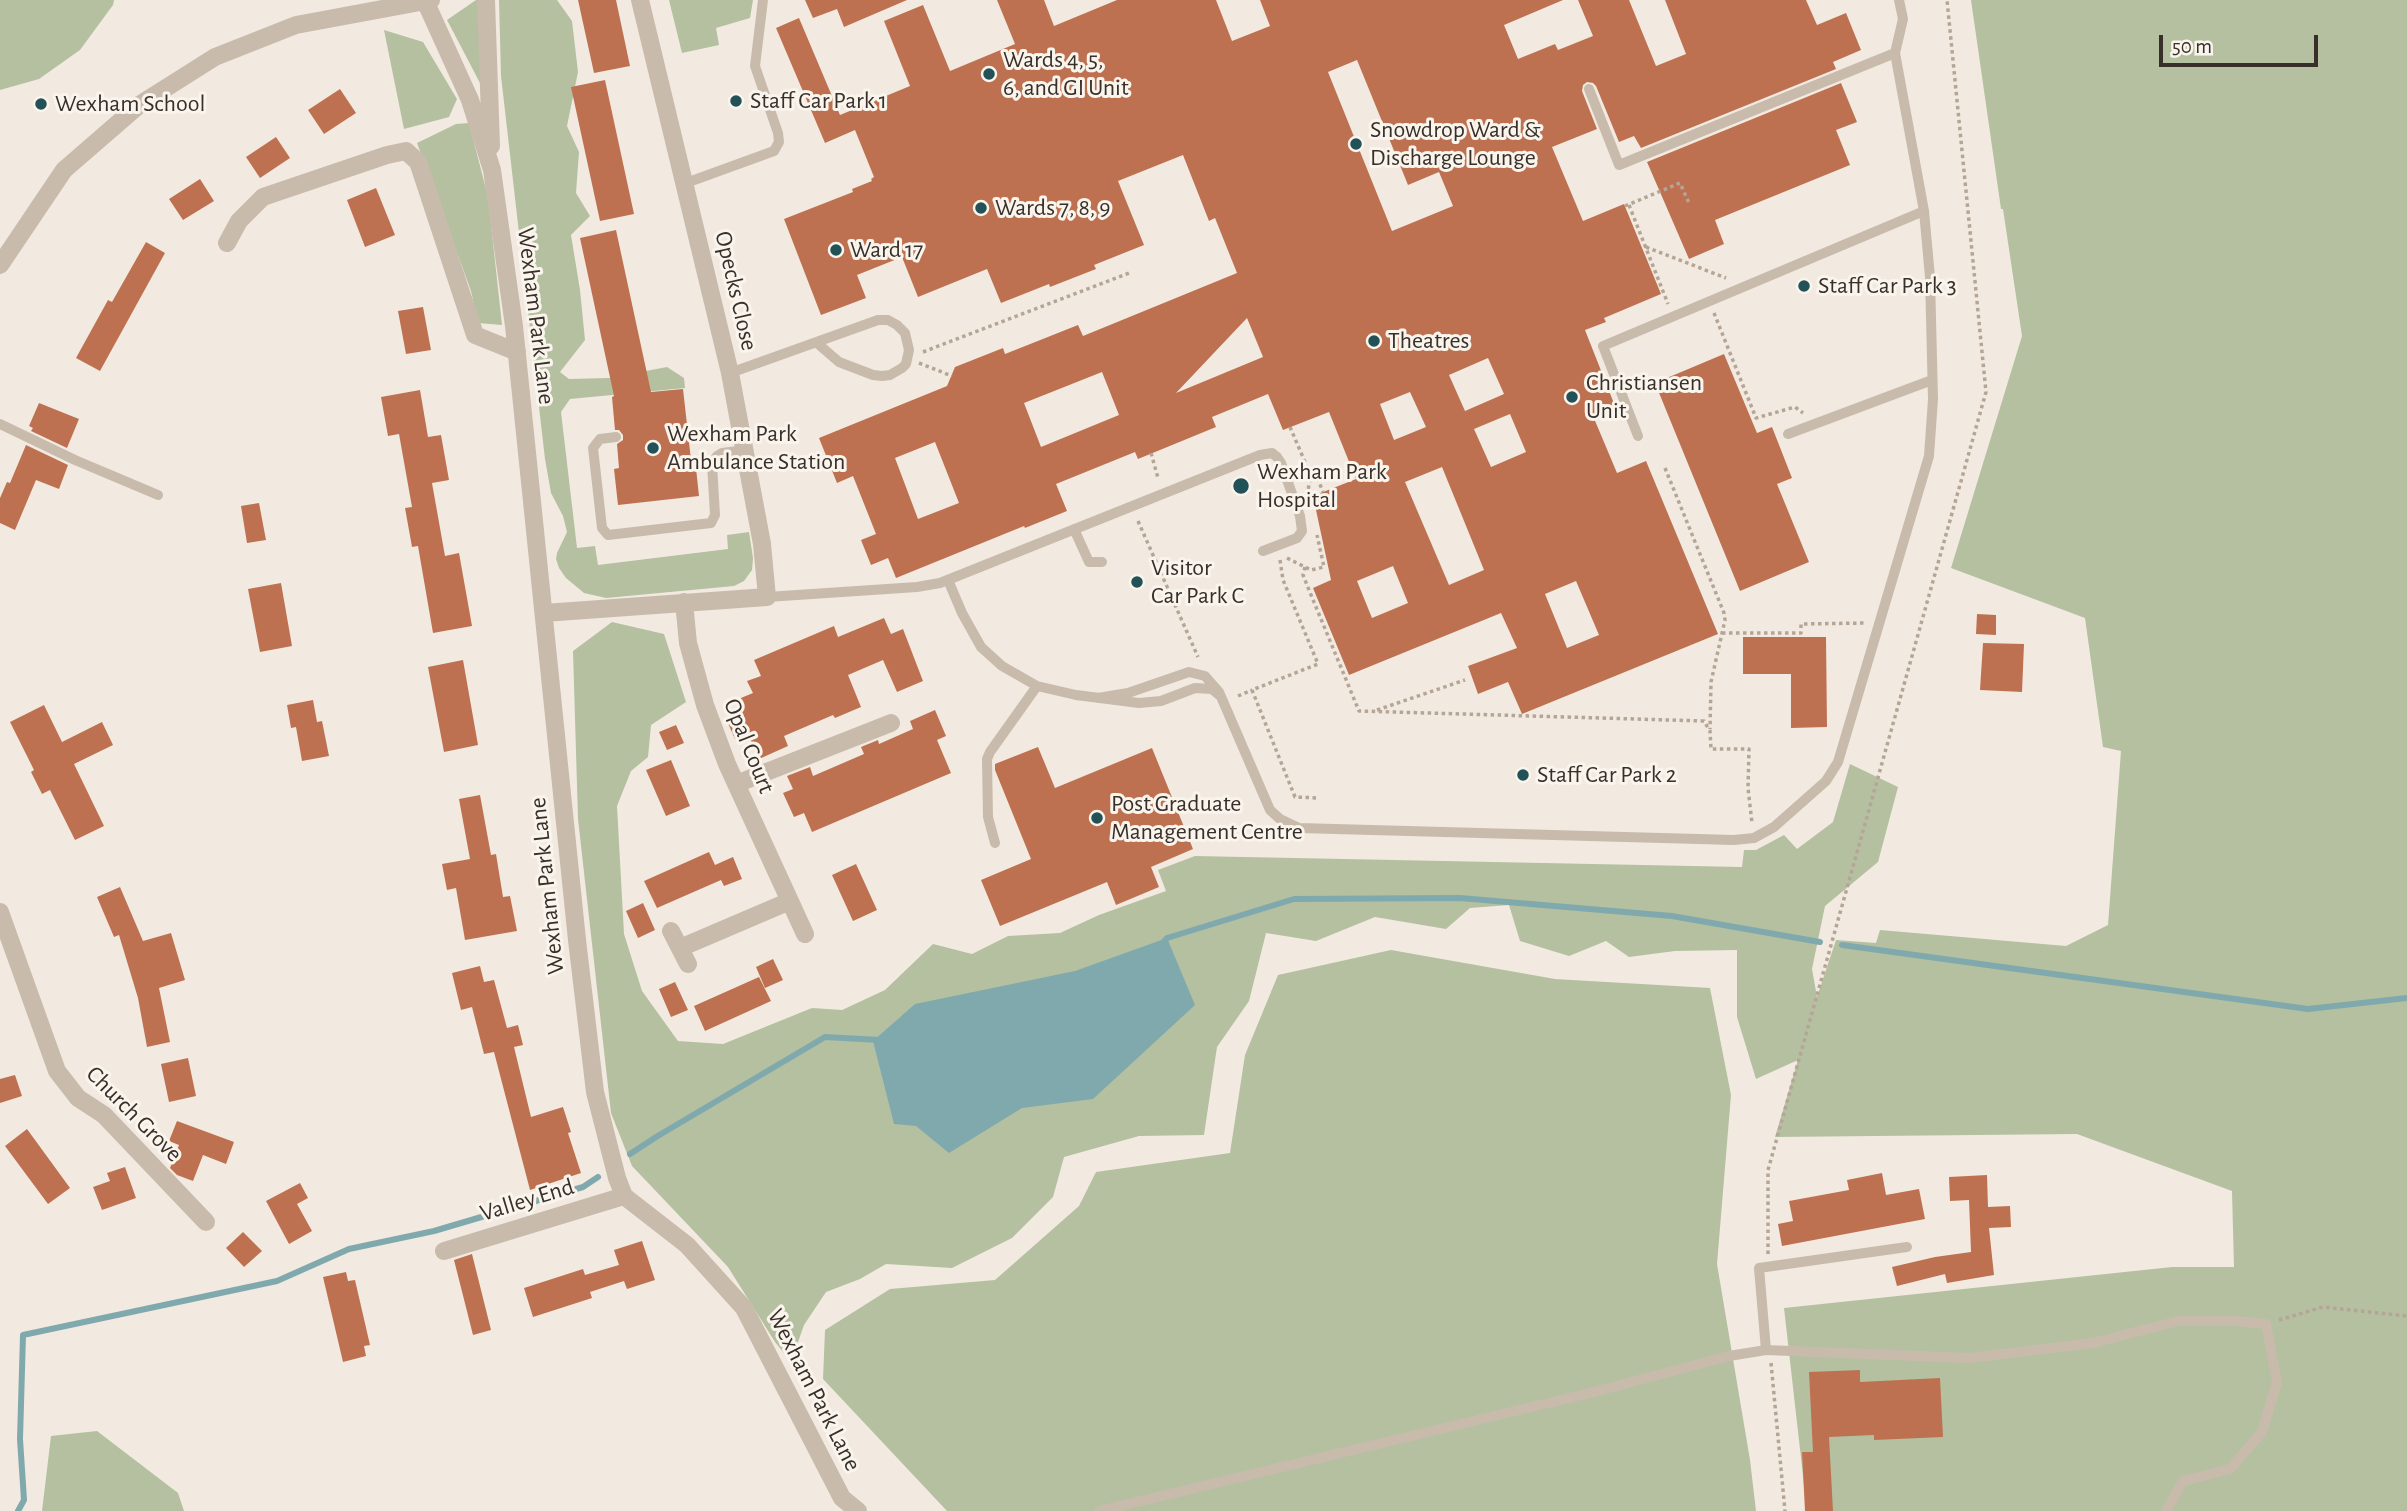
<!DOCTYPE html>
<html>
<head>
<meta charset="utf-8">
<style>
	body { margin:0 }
	#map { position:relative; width:2407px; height:1511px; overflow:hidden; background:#f2eae0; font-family:"Alegreya Sans",sans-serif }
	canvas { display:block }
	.scale { position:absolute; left:2159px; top:35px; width:159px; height:32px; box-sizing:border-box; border:4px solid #382f2a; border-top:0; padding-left:9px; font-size:21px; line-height:24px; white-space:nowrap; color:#382f2a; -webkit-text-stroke:5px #f9f4ec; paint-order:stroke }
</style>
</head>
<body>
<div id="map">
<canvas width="2407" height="1511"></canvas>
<div class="scale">50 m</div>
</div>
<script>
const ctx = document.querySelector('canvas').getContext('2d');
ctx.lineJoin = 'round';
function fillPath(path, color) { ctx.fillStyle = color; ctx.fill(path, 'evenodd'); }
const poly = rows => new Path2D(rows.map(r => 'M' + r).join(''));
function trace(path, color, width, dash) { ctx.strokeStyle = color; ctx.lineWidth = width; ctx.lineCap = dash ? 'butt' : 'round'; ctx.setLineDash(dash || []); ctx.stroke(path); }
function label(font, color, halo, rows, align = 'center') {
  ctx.font = font + ' "Alegreya Sans",sans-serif'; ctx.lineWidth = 6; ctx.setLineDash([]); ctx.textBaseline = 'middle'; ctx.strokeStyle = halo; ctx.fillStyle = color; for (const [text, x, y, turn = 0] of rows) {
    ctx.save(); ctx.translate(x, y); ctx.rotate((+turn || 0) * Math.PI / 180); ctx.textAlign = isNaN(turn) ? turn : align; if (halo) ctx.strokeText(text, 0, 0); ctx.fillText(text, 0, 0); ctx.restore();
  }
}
fillPath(poly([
	[0,0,114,0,113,5,80,50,39,79,0,90],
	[476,0,480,0,480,83,447,20],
	[499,0,557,0,572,21,578,72,567,126,579,152,576,193,590,216,571,235,580,290,585,340,560,372,569,379,609,378,667,367,684,378,685,388,570,399,561,412,577,548,595,546,598,565,728,549,727,535,749,532,753,558,752,570,744,581,734,586,606,598,584,593,566,578,559,568,556,559,557,553,567,532,563,516,551,493,545,459,501,76],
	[669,0,753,0,750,18,716,28,719,45,682,53],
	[1971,0,2407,0,2407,1511,1807,1511,1784,1308,2172,1267,2234,1267,2232,1191,2077,1134,1775,1137,1798,1060,1756,1079,1737,1017,1737,950,1675,951,1629,957,1606,941,1569,956,1520,941,1509,905,1470,908,1446,929,1375,917,1316,941,1266,933,1249,1001,1217,1047,1204,1135,1139,1136,1064,1157,1053,1197,1012,1238,952,1268,886,1264,860,1279,826,1292,804,1325,791,1362,775,1342,728,1267,632,1166,611,1113,578,819,573,651,612,622,664,634,686,702,651,725,648,757,631,771,617,806,624,934,642,991,678,1041,723,1044,812,1008,842,1010,885,990,933,944,972,954,1008,936,1060,933,1099,915,1166,891,1158,870,1195,856,1742,867,1744,850,1756,850,1784,835,1797,849,1833,822,1850,764,1898,787,1878,862,1825,906,1812,969,1817,997,1836,940,1876,943,1880,930,2066,946,2108,925,2121,751,2103,747,2085,618,1951,568,2022,336,2003,209,2001,209],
	[384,30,423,42,457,99,449,117,404,129],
	[469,123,488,197,502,325,478,323,471,291,417,143,456,124],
	[1391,950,1555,979,1710,988,1731,1095,1717,1264,1750,1460,1756,1511,947,1511,823,1379,825,1330,890,1289,995,1280,1079,1206,1096,1172,1230,1153,1245,1055,1278,975],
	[97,1431,178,1493,184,1511,42,1511,51,1436]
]), '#b4c0a0');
fillPath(poly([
	[1167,938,1195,1005,1093,1099,1022,1108,949,1153,916,1126,894,1124,873,1041,915,1004,1075,971]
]), '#80a9ad');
trace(poly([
	[1162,944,1167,938,1294,899,1460,898,1672,916,1820,942],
	[1842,945,2308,1009,2407,998],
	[630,1154,656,1137,825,1037,880,1040],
	[18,1511,24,1500,20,1439,23,1335,277,1281,349,1249,434,1231,583,1187,598,1177]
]), '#80a9ad', 6);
fillPath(poly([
	[578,0,616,0,630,66,594,73],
	[805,0,907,0,844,27,837,9,813,18],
	[997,0,1044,0,1054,26,1117,0,1216,0,1232,41,1270,26,1260,0,1563,0,1504,25,1518,59,1555,44,1558,50,1593,36,1578,0,1629,0,1656,66,1686,54,1665,0,1806,0,1817,25,1846,13,1861,50,1833,62,1836,69,1641,148,1634,136,1619,142,1596,86,1593,83,1587,82,1583,85,1582,91,1597,129,1552,147,1583,221,1624,204,1661,294,1604,318,1606,322,1585,330,1615,406,1593,416,1617,473,1646,461,1718,634,1522,714,1508,682,1478,694,1468,666,1517,648,1501,613,1349,675,1313,588,1331,580,1313,496,1356,479,1329,412,1283,430,1268,394,1212,417,1216,427,1138,459,1135,452,1056,484,1067,511,1025,528,1024,526,896,578,888,558,871,565,861,540,876,534,853,476,837,483,819,438,947,386,955,367,1003,348,1005,354,1078,325,1083,336,1237,273,1215,218,1209,221,1183,155,1118,181,1144,245,1094,265,1096,269,1050,287,1049,284,1001,303,987,269,918,297,902,257,857,275,866,298,821,315,784,219,853,192,852,189,872,181,871,179,874,177,855,130,825,143,776,28,799,18,840,115,910,86,884,21,923,5,950,71,1015,44],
	[1357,60,1408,185,1439,172,1453,206,1392,231,1328,72],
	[1247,318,1263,357,1176,393],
	[1488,358,1504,394,1465,411,1449,375],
	[1102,372,1119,415,1041,447,1024,403],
	[1410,392,1426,427,1394,440,1380,404],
	[1510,414,1526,452,1491,467,1474,429],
	[935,442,959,503,918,519,895,458],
	[1442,467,1484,570,1449,585,1405,482],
	[1393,566,1408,603,1372,618,1357,581],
	[1576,581,1599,635,1567,648,1545,594],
	[605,80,634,214,600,221,571,87],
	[1841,83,1857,122,1836,130,1850,165,1715,220,1724,244,1689,259,1647,162],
	[340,89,356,113,324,134,308,110],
	[276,137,290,158,260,178,246,157],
	[200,179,214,201,183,220,169,199],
	[376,188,395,235,365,247,347,200],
	[616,230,651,392,683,389,691,460,695,459,699,496,618,505,614,469,619,468,617,444,623,440,623,435,619,430,615,430,612,397,614,396,580,238],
	[146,242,165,253,100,371,76,358,108,300,112,302],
	[423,307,431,350,406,354,398,311],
	[1724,354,1757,433,1772,427,1792,478,1777,484,1809,562,1740,591,1655,383],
	[420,390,428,437,441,435,449,480,432,483,445,556,459,553,472,626,433,633,418,546,412,547,405,508,412,507,399,434,388,436,381,397],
	[39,403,79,419,67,448,31,431,33,428,29,426],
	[26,445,68,465,59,489,36,480,15,530,0,523,0,498,7,482,10,483],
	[259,503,266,540,247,543,241,506],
	[281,583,292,646,260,652,248,589],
	[1977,614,1996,615,1996,635,1976,634],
	[884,618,891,634,903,629,923,681,897,692,883,660,848,675,861,707,835,718,833,715,784,736,788,746,759,759,748,734,735,739,727,721,742,715,736,700,753,693,747,681,761,676,754,660,834,626,838,637],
	[1743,637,1826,637,1827,727,1791,728,1791,674,1743,674],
	[1983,643,2024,644,2022,692,1980,690],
	[463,660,478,745,444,752,428,667],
	[313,700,317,722,322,721,329,756,302,761,296,727,291,728,287,705],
	[44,705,62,742,102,722,113,745,74,764,104,826,75,840,50,790,42,794,31,772,34,770,10,722],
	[935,710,946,736,937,740,951,773,812,832,804,813,794,817,783,793,793,789,787,776,810,767,813,776,864,754,861,747,878,740,879,744,913,729,910,721],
	[676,725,684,743,667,750,659,732],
	[1038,747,1055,788,1152,748,1193,849,1151,867,1159,887,1116,905,1107,882,1000,926,981,880,1031,859,995,770,995,764],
	[671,760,690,806,666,816,646,770],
	[480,795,491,855,496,854,503,897,510,896,517,931,465,940,456,888,447,890,442,864,470,859,459,799],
	[709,852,715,865,733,857,742,879,724,886,721,880,657,908,644,881],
	[856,864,877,910,853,921,832,875],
	[120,887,143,941,171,933,185,980,159,988,170,1042,147,1047,138,998,119,935,114,937,97,897],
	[643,903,655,930,638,938,626,911],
	[773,959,783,980,765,988,756,967],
	[480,966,484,982,494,980,507,1028,518,1025,523,1045,514,1047,531,1117,563,1107,571,1132,568,1133,581,1173,530,1190,494,1052,484,1054,472,1007,461,1010,452,973],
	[759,977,771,1001,705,1031,694,1006],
	[675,982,688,1010,671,1017,659,989],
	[188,1058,196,1096,169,1102,161,1064],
	[15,1075,22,1096,0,1103,0,1079],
	[177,1121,234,1142,226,1164,203,1155,193,1181,177,1175,170,1168,179,1145,169,1141],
	[27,1129,70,1188,48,1204,5,1146],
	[125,1167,136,1198,102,1210,93,1187,110,1181,107,1173],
	[1882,1173,1886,1195,1919,1189,1925,1219,1782,1246,1778,1224,1793,1221,1789,1201,1849,1190,1847,1180],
	[1987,1175,1988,1207,2010,1206,2011,1227,1989,1228,1994,1275,1947,1283,1945,1274,1897,1286,1892,1267,1935,1257,1971,1252,1969,1200,1950,1201,1949,1177],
	[300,1183,308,1198,297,1204,312,1231,289,1244,266,1201],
	[243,1232,262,1251,244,1267,226,1248],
	[642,1241,655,1280,627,1289,624,1281,590,1292,592,1298,533,1317,524,1288,583,1269,585,1275,619,1265,614,1250],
	[472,1254,491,1330,473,1335,454,1260],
	[346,1272,348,1281,355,1280,370,1345,364,1346,366,1356,343,1362,323,1277],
	[1860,1370,1860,1382,1940,1378,1943,1437,1874,1440,1874,1435,1829,1437,1833,1511,1805,1511,1802,1452,1813,1452,1809,1372]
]), '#be7151');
trace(poly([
	[1629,205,1668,304],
	[1625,206,1680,183,1689,203],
	[1646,247,1726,278],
	[1714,313,1756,418,1795,407,1803,413],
	[923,352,1129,273],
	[919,363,952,376],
	[1290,427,1311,476,1308,490],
	[1151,453,1158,478],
	[1665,468,1724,613,1725,620,1711,682,1710,729],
	[1311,476,1317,477,1323,492],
	[1138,521,1198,657],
	[1287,558,1311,570,1324,567,1317,535],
	[1280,560,1283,580,1318,664,1252,690,1295,797,1318,798],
	[1305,567,1303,575,1309,590,1359,711,1704,721,1710,731,1711,749,1749,749,1748,788,1752,823],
	[1722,633,1801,633,1801,624,1866,623],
	[1238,696,1252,690],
	[1377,710,1465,680],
	[1768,1254,1768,1170,1986,392,1947,0],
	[2279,1320,2323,1307,2407,1316],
	[1771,1363,1785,1511]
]), '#b5a596', 3.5, [3.5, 3.5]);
trace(poly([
	[1589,89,1619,165,1895,53,1903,19,1899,0],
	[686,183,774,151,779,142,778,133,755,66,763,0],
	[730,373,878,320,888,320,897,325,905,333,909,350,906,364,902,368,890,375,882,376,873,375,839,362,817,343],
	[0,424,75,460,158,495],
	[1788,434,1932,380],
	[1638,436,1603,346,1924,211],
	[616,437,600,439,593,448,602,528,608,535,711,523,715,515,712,464,717,456,722,453,746,450],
	[1074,529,1089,562,1102,562],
	[948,580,962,613,981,647,1002,666,1037,686,1076,695,1139,703,1161,701,1195,688,1212,689,1219,695],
	[767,597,917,587,940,583,1260,455,1272,453,1277,457,1281,463,1300,516,1302,531,1297,538,1263,551],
	[1098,698,1128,693,1189,672,1205,676,1219,692,1270,810,1280,819,1299,828,1734,840,1754,838,1774,827,1826,781,1838,762,1929,456,1933,399,1930,277,1924,211,1895,53],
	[995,843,988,817,987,759,990,752,1037,686],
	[1766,1350,1759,1268,1907,1247],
	[1099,1511,1594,1392,1729,1356,1766,1350,1969,1358,2093,1343,2178,1321,2237,1321,2266,1324,2277,1382,2262,1432,2230,1469,2183,1481,2166,1511]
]), '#c9bbac', 10);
trace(poly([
	[486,0,491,146],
	[426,3,470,100,492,170,514,326,577,940,595,1092,617,1178,624,1196,687,1245,744,1308,842,1498,858,1511],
	[227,243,239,221,263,197,387,155,406,151,418,162,475,335,517,352],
	[0,265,64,170,139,105,215,57,296,25,431,0],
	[684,602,688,643,705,705,727,764,805,934],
	[544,613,767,597,762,544,730,373,640,0],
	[736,784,891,723],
	[0,912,57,1071,78,1098,104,1115,206,1222],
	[671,931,688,964],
	[680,948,790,901],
	[444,1251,624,1196]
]), '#c9bbac', 18);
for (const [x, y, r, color] of [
	[989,74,7,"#225157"],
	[736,101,7,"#225157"],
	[41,104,7,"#225157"],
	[1356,144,7,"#225157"],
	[981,208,7,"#225157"],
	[836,250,7,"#225157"],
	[1804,286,7,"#225157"],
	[1374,341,7,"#225157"],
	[1572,397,7,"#225157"],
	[653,448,7,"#225157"],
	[1241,486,9,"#225157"],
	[1137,582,7,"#225157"],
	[1523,775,7,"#225157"],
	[1097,818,7,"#225157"]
]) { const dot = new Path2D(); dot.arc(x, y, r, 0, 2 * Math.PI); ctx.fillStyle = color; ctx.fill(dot); trace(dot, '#f9f4ec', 2.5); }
label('24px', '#382f2a', '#f9f4ec', [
	["Wards 4, 5,",1003,60],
	["6, and GI Unit",1003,88],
	["Staff Car Park 1",750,101],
	["Wexham School",55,104],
	["Snowdrop Ward &",1370,130],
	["Discharge Lounge",1370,158],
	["Wards 7, 8, 9",995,208],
	["Ward 17",850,250],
	["Staff Car Park 3",1818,286],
	["Theatres",1388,341],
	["Christiansen",1586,383],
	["Unit",1586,411],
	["Wexham Park",667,434],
	["Ambulance Station",667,462],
	["Wexham Park",1257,472],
	["Hospital",1257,500],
	["Visitor",1151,568],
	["Car Park C",1151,596],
	["Staff Car Park 2",1537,775],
	["Post Graduate",1111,804],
	["Management Centre",1111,832]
], 'left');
label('24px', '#382f2a', '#f9f4ec', [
	["Opecks Close",736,291,77],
	["Wexham Park Lane",536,316,83],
	["Opal Court",749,746,68],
	["Wexham Park Lane",547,886,-96],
	["Church Grove",134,1114,45],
	["Valley End",527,1200,-17],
	["Wexham Park Lane",814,1390,63]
]);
</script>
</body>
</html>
